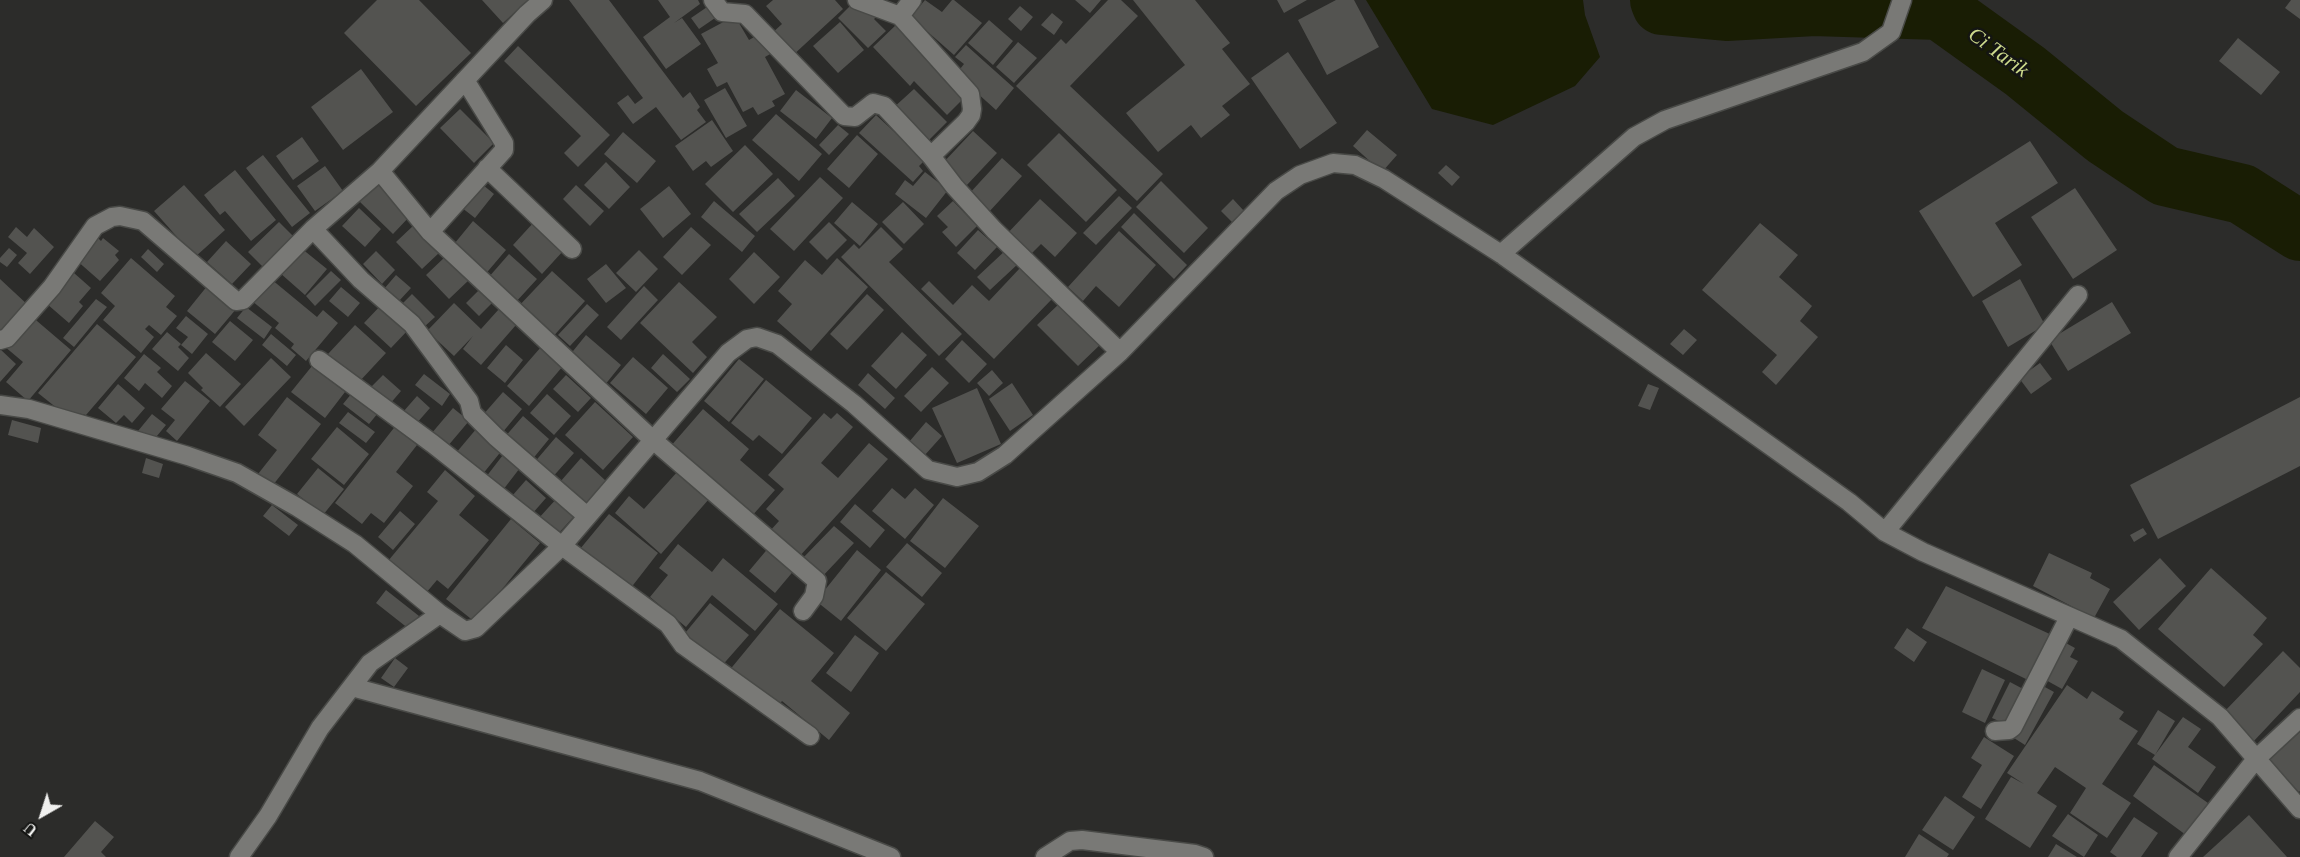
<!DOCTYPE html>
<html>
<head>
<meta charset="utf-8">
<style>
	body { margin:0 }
	#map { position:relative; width:2300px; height:857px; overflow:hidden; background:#2c2c2a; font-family:"Times New Roman",serif }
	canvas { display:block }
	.north { position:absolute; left:12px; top:785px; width:60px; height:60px; -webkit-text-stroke:4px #141513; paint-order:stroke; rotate:219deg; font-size:16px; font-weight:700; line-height:24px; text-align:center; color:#f1f1ef }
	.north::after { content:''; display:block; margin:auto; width:21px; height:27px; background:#f1f1ef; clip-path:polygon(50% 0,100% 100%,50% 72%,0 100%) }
</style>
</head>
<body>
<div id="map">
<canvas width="2300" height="857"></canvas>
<div class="north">U</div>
</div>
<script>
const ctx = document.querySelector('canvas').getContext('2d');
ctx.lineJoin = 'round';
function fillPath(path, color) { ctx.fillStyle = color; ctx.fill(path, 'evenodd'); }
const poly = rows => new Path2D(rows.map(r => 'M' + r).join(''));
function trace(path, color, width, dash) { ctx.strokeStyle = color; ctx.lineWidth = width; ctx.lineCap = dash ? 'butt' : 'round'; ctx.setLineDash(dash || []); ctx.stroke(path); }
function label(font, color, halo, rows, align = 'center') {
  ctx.font = font + ' "Times New Roman",serif'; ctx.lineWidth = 5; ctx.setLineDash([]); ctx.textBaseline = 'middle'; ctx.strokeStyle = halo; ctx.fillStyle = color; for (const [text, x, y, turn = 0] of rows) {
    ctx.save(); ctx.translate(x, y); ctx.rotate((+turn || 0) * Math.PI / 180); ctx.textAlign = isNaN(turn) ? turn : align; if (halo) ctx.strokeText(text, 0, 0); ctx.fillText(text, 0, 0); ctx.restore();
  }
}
fillPath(poly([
	[1366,0,1583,0,1585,15,1600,57,1575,86,1493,125,1432,109]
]), '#191d04');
trace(poly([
	[1660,0,1662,5,1726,11,1814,6,1940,10,2025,71,2105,136,2165,176,2242,194,2300,231]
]), '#191d04', 60);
fillPath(poly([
	[377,0,419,0,471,53,416,106,344,33],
	[482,0,528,0,503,23],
	[569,0,609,0,683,98,690,92,700,107,697,110,706,122,681,140,656,107,633,124,617,103,628,95,635,104,643,98],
	[658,0,698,0,700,4,674,23,682,18,701,44,666,69,643,37,670,17],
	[773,0,835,0,843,9,791,57,771,34,782,24,766,6],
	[925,0,942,12,952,0,954,0,982,23,954,55,911,17],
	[1075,0,1101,0,1090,13],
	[1108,0,1121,0,1138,16,1070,86,1163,174,1137,201,1016,86,1061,39,1066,44],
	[1133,0,1195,0,1230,43,1222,49,1250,84,1222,106,1230,115,1201,138,1191,125,1158,152,1126,113,1185,65],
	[1277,0,1307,0,1284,13],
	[1336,0,1354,0,1379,47,1327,75,1298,20],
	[2291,0,2300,0,2300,19,2285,8],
	[855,1,877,16,874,19,886,31,868,48,838,18],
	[710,5,718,16,699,29,691,18],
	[1020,6,1033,17,1021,31,1008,19],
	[1052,13,1063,22,1054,35,1041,25],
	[736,18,749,40,761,33,772,53,765,57,785,94,772,101,775,106,758,115,753,107,743,112,727,82,717,87,707,69,718,63,701,34,729,19],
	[989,20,1013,41,993,65,968,43],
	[840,22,864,50,838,73,813,46],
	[897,24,966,96,947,115,914,81,910,86,873,47],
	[2238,38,2280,72,2261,95,2219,61],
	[1018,42,1037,58,1014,83,996,67],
	[966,45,1014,88,996,110,956,74,964,64,955,57],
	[518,46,610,135,578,167,564,153,581,136,504,61],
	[1288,52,1337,123,1300,149,1251,78],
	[361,69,393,112,343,150,311,107],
	[725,88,747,126,726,138,704,100],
	[914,89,947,122,926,143,892,109],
	[796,90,832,118,816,139,780,111],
	[460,109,494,143,474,163,440,128],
	[776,114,822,154,799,181,752,140],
	[876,115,925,160,919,166,923,171,913,182,859,133],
	[712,120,733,151,711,167,706,161,693,171,675,146],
	[838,125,849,134,829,155,819,145],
	[1367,130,1397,155,1382,172,1353,146],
	[973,131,997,153,966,186,942,164],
	[623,132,656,161,637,183,604,154],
	[1059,133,1117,190,1086,222,1027,165],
	[857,135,878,154,849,188,827,169],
	[302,137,319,161,293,180,276,156],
	[2030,141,2058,183,1995,223,2022,265,1973,297,1919,211],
	[745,145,773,174,733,212,705,184],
	[263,155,310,213,292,227,246,168],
	[1002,158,1022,176,988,213,968,195],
	[606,162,630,187,609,209,584,185],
	[1446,165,1460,177,1452,186,1438,173],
	[325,166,343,191,315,211,297,186],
	[235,170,276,220,251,241,225,211,220,215,204,195],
	[925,172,948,190,926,218,895,194,905,180,913,186],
	[820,177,843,198,794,251,770,229],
	[778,178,795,196,757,232,739,214],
	[477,180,494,194,475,218,457,204],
	[1161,181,1208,228,1184,253,1136,207],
	[377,183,411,215,393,234,359,201],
	[184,185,225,230,195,257,154,211],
	[576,185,604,211,590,226,563,199],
	[669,186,691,214,663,238,640,209],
	[2075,188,2117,250,2073,279,2031,217],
	[1119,196,1132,208,1096,245,1083,233],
	[1040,199,1077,233,1055,257,1041,244,1028,257,1005,236],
	[1233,199,1244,211,1232,222,1221,211],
	[714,201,755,236,742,252,701,217],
	[953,201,977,226,956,247,942,232,948,227,937,216],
	[852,202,878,224,860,246,834,223],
	[903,202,924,224,904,244,882,222],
	[359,208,381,229,365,247,342,226],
	[1134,213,1187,265,1174,279,1121,227],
	[473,221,506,250,483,277,450,249],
	[279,222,297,240,266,270,248,252],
	[534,222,564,250,542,274,513,245],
	[829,222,847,240,827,260,809,242],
	[1760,223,1798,255,1779,277,1812,306,1800,321,1818,337,1776,385,1762,372,1777,355,1702,290],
	[414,225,440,252,422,269,396,242],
	[16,227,27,237,34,228,54,247,30,274,18,263,27,253,8,237],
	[691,227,711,245,682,275,663,257],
	[881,227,903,249,889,262,962,334,939,356,841,257,854,244,859,249],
	[978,230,997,247,975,270,957,253],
	[1119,231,1156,265,1119,307,1096,286,1083,301,1068,287],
	[95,235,101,241,103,238,119,251,115,255,119,260,100,281,75,259],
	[226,241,251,264,232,284,207,262],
	[9,248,17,255,7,267,0,262,0,258],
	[301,248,327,269,305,295,280,273],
	[148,249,164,264,157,272,141,257],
	[1007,249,1019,263,990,290,977,277],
	[639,250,658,269,636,292,616,273],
	[376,251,395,270,382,284,363,264],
	[754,252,780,277,754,304,729,279],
	[509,254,537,279,515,303,488,278],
	[446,256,469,280,449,299,426,275],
	[131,258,175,296,166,307,177,316,161,335,149,325,145,329,154,337,141,353,103,320,115,306,101,293],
	[837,258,868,287,811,351,777,321,792,304,778,291,805,260,822,275],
	[606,264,626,288,606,303,587,279],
	[1020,268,1052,299,994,359,921,289,929,281,953,305,972,285,989,301],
	[331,271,341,280,315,306,306,296],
	[552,271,585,301,550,340,516,309],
	[74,273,91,288,79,302,83,306,69,323,47,304],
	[396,275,411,288,399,301,384,289],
	[0,279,29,306,0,338],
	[271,279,317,317,323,310,338,323,306,361,291,348,294,344,275,328,279,323,252,301],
	[2020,279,2045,325,2008,347,1982,301],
	[679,282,717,317,692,342,707,357,693,373,640,323],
	[208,285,237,308,215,334,187,311],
	[644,286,658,300,621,340,607,327],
	[341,287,360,303,348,317,329,301],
	[479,290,493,302,479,316,466,303],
	[412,294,435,317,424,327,402,304],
	[867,294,884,310,847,350,830,334],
	[96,299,107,307,74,347,63,338],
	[1062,301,1103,342,1078,366,1037,325],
	[2112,302,2131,333,2068,371,2049,340],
	[383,303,409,329,391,348,364,323],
	[454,303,481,329,499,309,516,325,481,365,463,349,473,336,454,356,427,331],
	[587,304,599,315,570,346,558,335],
	[246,307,272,327,264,339,237,318],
	[30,315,71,350,28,401,6,382,23,362,4,346],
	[186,316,208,334,192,354,181,345,188,337,176,328],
	[230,321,253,340,235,361,212,342],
	[97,324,136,357,86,415,58,409,38,393],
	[355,325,386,353,359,382,328,354],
	[1684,329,1697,340,1683,355,1670,344],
	[167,332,181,344,178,347,189,358,178,371,152,349],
	[902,332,927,355,896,389,871,366],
	[271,334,296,355,287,366,262,345],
	[586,335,621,365,604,386,569,356],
	[962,340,987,364,969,383,945,359],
	[506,345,523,360,505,383,487,368],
	[541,347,563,366,529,406,507,386],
	[0,349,16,364,0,382],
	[206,353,241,384,220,407,201,390,203,388,188,373],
	[144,354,161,368,157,372,172,386,162,398,145,383,139,391,124,378],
	[663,354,690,379,677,392,651,368],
	[633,357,668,388,646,414,610,383],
	[271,358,291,377,244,426,225,407],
	[739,359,764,379,729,422,704,401],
	[2040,363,2052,379,2031,394,2019,378],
	[312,366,345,392,325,418,291,392],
	[932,367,949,383,921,412,904,396],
	[992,370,1003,383,989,396,977,383],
	[868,373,895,398,885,409,858,385],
	[424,374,450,394,442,406,415,385],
	[383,375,401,391,389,405,370,388],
	[566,375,591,398,578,412,553,389],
	[766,380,812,418,782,454,759,435,753,441,731,423],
	[185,381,210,401,177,441,166,431,175,420,161,409],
	[1012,383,1033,415,1010,431,989,399],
	[118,384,145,408,132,423,124,415,116,423,98,408],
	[1648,384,1659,388,1650,410,1638,406],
	[977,388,1001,444,957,463,932,408],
	[503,392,522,409,502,433,482,416],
	[352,393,378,413,369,424,343,404],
	[547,394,571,416,554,435,530,413],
	[417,396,430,408,416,424,403,412],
	[287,397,321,424,273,485,258,474,277,450,258,435],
	[2300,397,2300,466,2158,539,2130,485],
	[595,402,633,437,603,470,565,435],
	[453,408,469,421,447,447,431,434],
	[703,409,749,449,740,460,775,490,751,517,670,447],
	[348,412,375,432,366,443,339,423],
	[824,413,831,419,837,413,853,427,821,463,838,478,869,443,888,459,798,558,769,532,779,521,766,509,784,489,768,475],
	[152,414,166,425,152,442,138,431],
	[523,416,549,439,531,461,504,438],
	[12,420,41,428,38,443,8,435],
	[926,422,942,436,924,456,909,442],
	[397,424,408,433,406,436,417,445,396,472,413,486,384,523,371,513,362,524,335,503],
	[337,427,369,454,344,485,311,459],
	[477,428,503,449,482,475,456,453],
	[556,437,574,453,550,480,533,464],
	[506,451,523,464,503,490,486,477],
	[146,458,163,464,159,478,142,473],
	[581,458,606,481,585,505,560,482],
	[318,468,344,489,323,515,297,494],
	[445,470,475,496,459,515,489,540,448,589,437,580,426,593,388,561,438,501,427,492],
	[678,471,709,499,661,554,615,513,629,496,644,509],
	[526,480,546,498,532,514,512,496],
	[892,488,905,499,915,488,934,505,905,539,872,511],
	[558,497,577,513,557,535,538,519],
	[943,498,979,526,945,568,910,541],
	[855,504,885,530,870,548,840,522],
	[272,505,298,525,289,536,263,516],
	[400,511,415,524,393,550,378,537],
	[609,514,658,553,630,589,580,549],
	[511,519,540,543,475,622,446,599],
	[834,526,854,543,820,579,801,560],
	[2143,528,2147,534,2134,542,2130,535],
	[907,543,942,573,922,597,886,567],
	[678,544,712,572,723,558,778,604,755,631,712,595,686,627,650,597,668,575,659,568],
	[770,546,796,568,775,593,749,571],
	[857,550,881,570,841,621,816,601],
	[2049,553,2092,573,2090,578,2110,589,2094,618,2033,586],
	[2160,558,2186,586,2139,630,2113,602],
	[2211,568,2267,618,2253,635,2263,644,2224,687,2158,629],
	[886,572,925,604,886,651,847,618],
	[1946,586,2054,636,2030,681,1922,628],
	[386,590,419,616,409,629,376,603],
	[710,603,749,635,719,669,681,638],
	[780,609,834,653,811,681,850,713,829,740,782,701,777,707,728,672],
	[1907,628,1927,642,1914,662,1894,648],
	[855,635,879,653,851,692,826,673],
	[2064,642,2075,648,2070,657,2078,661,2062,689,2044,679],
	[2283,651,2300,668,2300,692,2252,743,2222,714],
	[395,658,408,668,394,687,381,678],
	[1982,669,2005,680,1985,723,1962,712],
	[2010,682,2025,690,2008,725,1992,718],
	[2067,685,2087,699,2092,691,2124,712,2119,719,2138,731,2102,784,2131,803,2107,838,2070,813,2086,788,2055,767,2037,793,2057,806,2030,848,1985,819,2011,777,2024,784,2007,773],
	[2043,686,2054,692,2025,745,2014,738],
	[2158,710,2175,721,2155,755,2137,744],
	[2183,717,2201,729,2188,747,2216,767,2198,793,2152,759],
	[2300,732,2300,791,2299,792,2269,760],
	[1984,737,2014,756,1981,809,1962,797,1982,765,1971,758],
	[2154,765,2208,803,2186,835,2133,796],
	[1945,796,1975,817,1953,850,1922,830],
	[2068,814,2098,835,2084,857,2052,836],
	[2249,815,2287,857,2203,857],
	[2134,817,2158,833,2141,857,2117,857,2110,852],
	[95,821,114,837,101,852,106,857,64,857],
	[1919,834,1949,854,1947,857,1905,857],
	[2056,844,2077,857,2048,857]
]), '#535350');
const street = poly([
	[713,0,722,12,745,14,844,116,855,117,873,103,884,106,931,156,954,186,994,230,1120,352],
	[857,0,900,16],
	[912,0,900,16,970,94,972,109,971,115,966,122,931,156],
	[487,168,572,249],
	[380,171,430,232,653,440,817,581,814,596,803,611],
	[313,229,361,280,412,324,469,401,472,413,496,437,587,516],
	[430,232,504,150,504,143,465,80],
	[1501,254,1634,137,1665,120,1863,52,1891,32,1902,0],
	[0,340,7,338,52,287,95,226,112,217,120,216,143,221,236,301,243,300,313,229,380,171,527,14,543,0],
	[319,360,433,444,562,546,668,624,683,645,810,736],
	[0,405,29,409,188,456,237,473,297,507,355,544,440,614,465,631,476,628,562,546,728,353,747,339,757,337,777,344,854,404,928,470,957,477,978,472,1005,455,1120,352,1276,191,1300,175,1333,163,1355,165,1384,179,1501,254,1849,502,1885,532,1923,552,2121,639,2220,717,2300,809],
	[1885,532,2078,295],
	[352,687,700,781,891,857],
	[1995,731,2009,730,2013,727,2069,617],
	[239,857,268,816,320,728,370,663,440,614],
	[1045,857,1070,841,1082,840,1195,854,1204,857],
	[2178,857,2256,759,2300,718]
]);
trace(street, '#494a47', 21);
trace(street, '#797976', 18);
label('italic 21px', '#ccd98b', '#141513', [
	["Ci Tarik",1998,53,36]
]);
</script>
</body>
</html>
